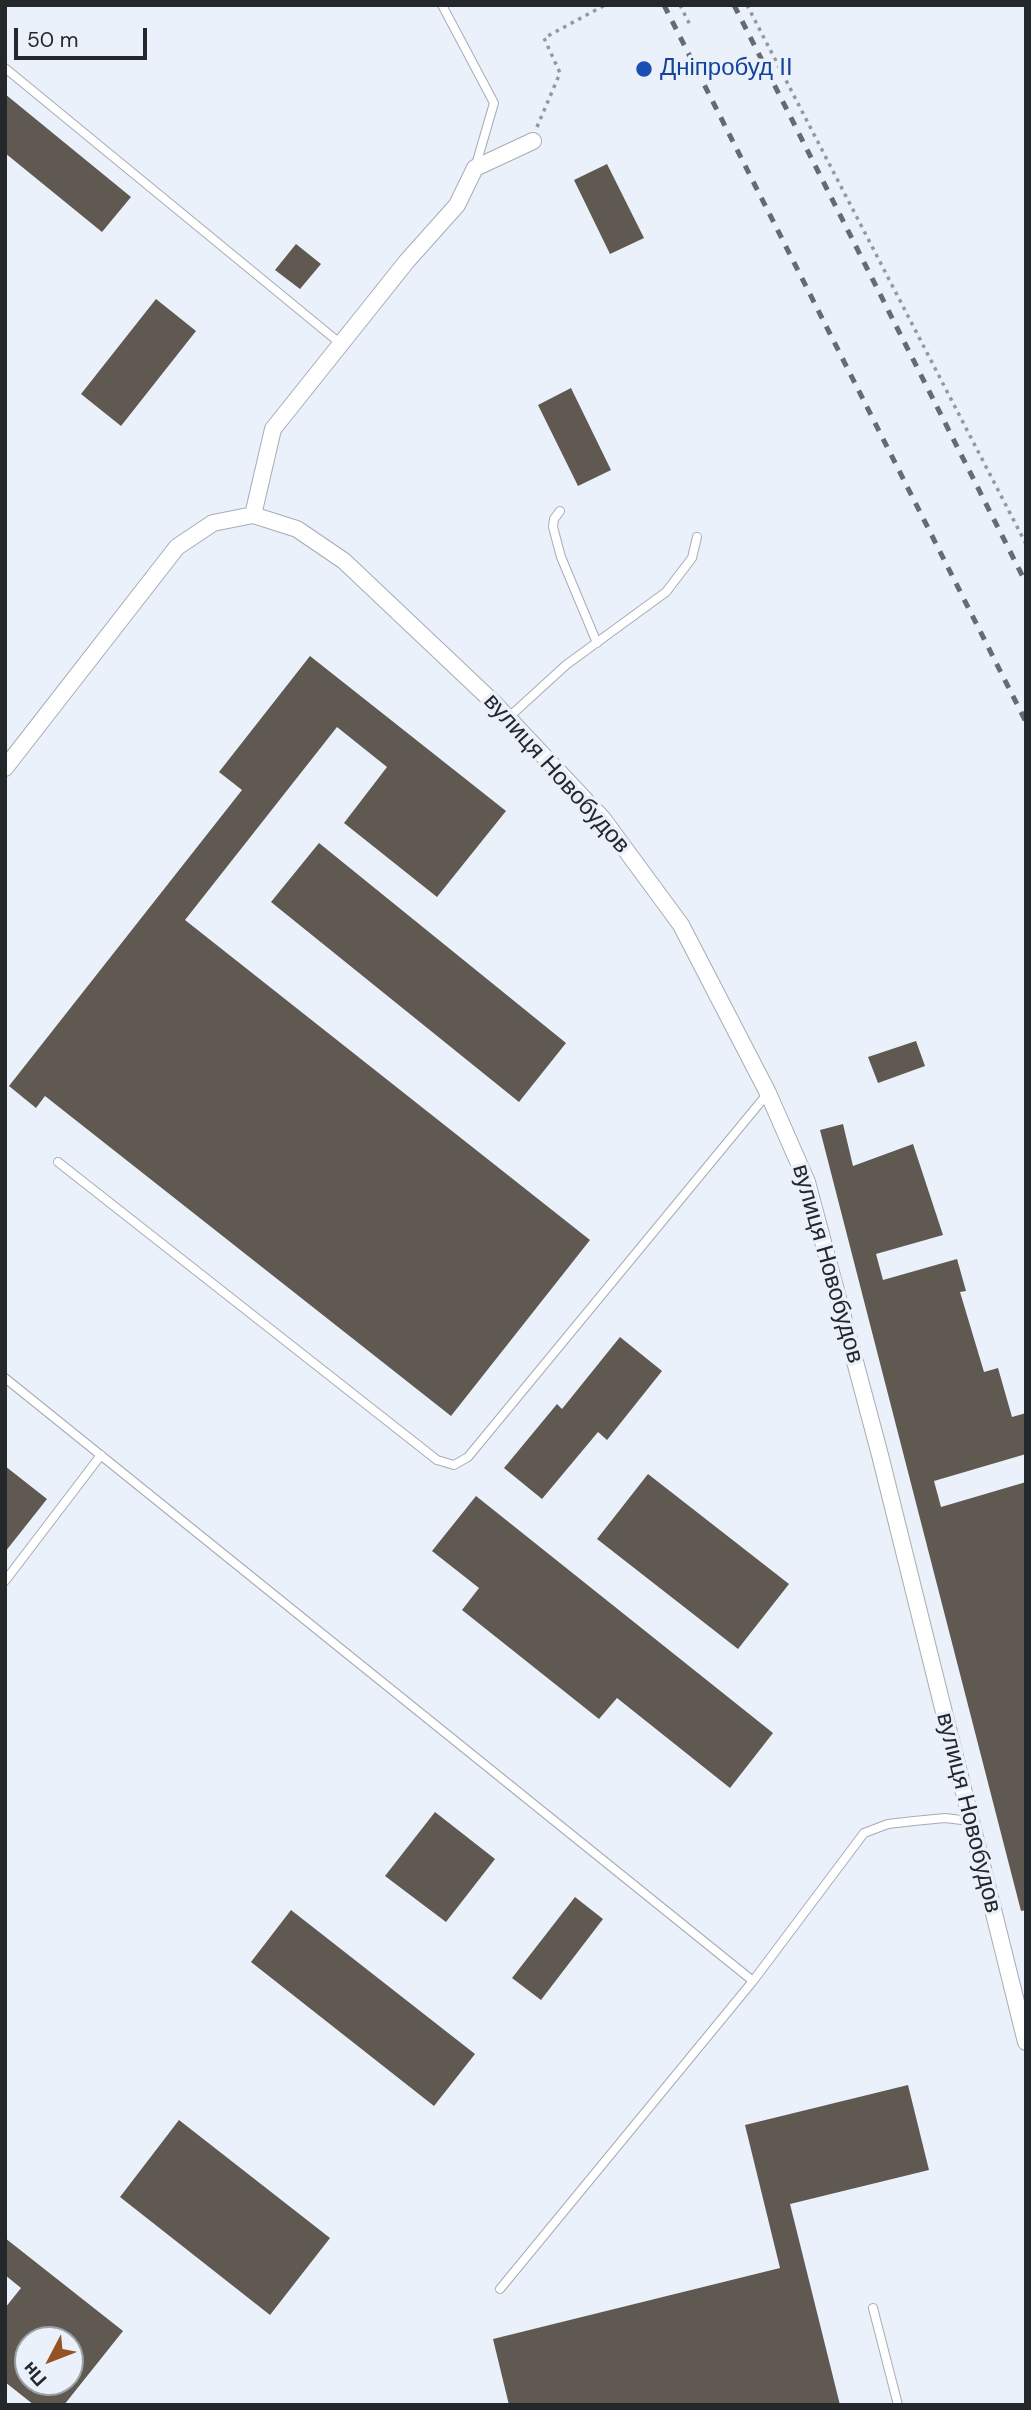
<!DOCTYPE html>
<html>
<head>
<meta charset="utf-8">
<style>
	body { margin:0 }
	#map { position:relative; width:1031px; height:2410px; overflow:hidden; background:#eaf1fa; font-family:"DM Sans",sans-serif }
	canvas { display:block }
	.frame { position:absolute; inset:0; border:7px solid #25282b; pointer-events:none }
	.north { position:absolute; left:14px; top:2326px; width:70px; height:70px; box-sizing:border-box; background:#eaf1fa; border:2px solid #9ba1a7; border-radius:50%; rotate:228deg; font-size:19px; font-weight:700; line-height:28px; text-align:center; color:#25282b }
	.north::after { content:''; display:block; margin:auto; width:24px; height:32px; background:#955223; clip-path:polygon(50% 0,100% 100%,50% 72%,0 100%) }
	.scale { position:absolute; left:14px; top:28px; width:133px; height:32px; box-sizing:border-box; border:4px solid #25282b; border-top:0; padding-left:9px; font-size:21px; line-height:24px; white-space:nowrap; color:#25282b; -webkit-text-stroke:5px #eaf1fa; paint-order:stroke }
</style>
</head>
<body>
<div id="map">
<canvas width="1031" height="2410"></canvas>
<div class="frame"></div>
<div class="north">Пн</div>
<div class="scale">50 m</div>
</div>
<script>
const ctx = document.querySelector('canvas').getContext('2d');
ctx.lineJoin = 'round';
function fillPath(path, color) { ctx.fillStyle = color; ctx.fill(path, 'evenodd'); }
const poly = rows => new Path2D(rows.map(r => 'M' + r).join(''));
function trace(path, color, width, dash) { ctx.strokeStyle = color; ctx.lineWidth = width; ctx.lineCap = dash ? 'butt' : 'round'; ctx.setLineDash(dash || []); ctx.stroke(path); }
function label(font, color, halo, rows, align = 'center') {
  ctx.font = font + ' "DM Sans",sans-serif'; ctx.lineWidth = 7; ctx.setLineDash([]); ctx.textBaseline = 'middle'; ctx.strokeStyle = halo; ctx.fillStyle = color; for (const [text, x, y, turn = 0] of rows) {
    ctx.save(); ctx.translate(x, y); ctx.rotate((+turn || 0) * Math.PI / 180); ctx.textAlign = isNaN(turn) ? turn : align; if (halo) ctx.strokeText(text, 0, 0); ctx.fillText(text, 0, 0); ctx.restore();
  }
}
fillPath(poly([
	[5,94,131,197,102,232,5,153],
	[607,164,644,238,610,254,574,180],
	[296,244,321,264,300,289,275,270],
	[156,299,196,331,121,426,81,394],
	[571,388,611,470,578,486,538,405],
	[310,656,506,811,437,897,344,823,387,767,337,727,185,920,590,1240,451,1416,45,1096,36,1108,9,1086,242,790,219,772],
	[319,843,566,1043,519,1102,271,902],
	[916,1041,925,1066,878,1083,868,1057],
	[843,1124,853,1166,913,1144,943,1235,876,1254,883,1280,957,1259,966,1291,960,1292,984,1372,998,1368,1012,1417,1026,1413,1026,1454,934,1481,941,1507,1026,1482,1026,1910,1021,1911,820,1130],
	[620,1337,662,1371,607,1440,598,1432,542,1499,504,1468,557,1404,562,1409],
	[5,1466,47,1499,5,1552],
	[648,1474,789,1584,738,1649,597,1539],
	[476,1496,773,1733,730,1788,617,1698,599,1719,462,1610,479,1588,432,1551],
	[435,1812,495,1859,446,1922,385,1876],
	[575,1897,603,1919,541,2000,512,1978],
	[291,1910,475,2054,434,2106,251,1962],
	[908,2085,929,2170,790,2204,840,2405,509,2405,493,2339,780,2268,745,2125],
	[179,2120,330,2238,270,2315,120,2197],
	[5,2238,123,2331,64,2405,34,2405,5,2382,5,2308,21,2288,5,2275],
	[28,2340,70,2340,70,2382,28,2382]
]), '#5f5951');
const service = poly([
	[442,5,494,103,475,168],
	[5,68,341,344],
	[560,511,554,519,553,527,561,557,597,643],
	[508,718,566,665,666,592,692,558,697,537],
	[58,1162,437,1460,454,1465,468,1457,768,1093],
	[5,1378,753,1981],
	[5,1581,101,1455],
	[500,2289,753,1981,864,1833,888,1824,914,1821,945,1818,970,1821],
	[873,2308,898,2405]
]);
const minor = poly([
	[253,515,273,429,407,261,457,205,475,168,533,141],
	[5,768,177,547,213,523,253,515,297,529,344,561,493,702,603,819,681,925,768,1093,807,1182,880,1455,1026,2042]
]);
trace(service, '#a6acb5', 10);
trace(minor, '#a6acb5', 18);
trace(poly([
	[680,5,691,27],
	[747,5,1026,544],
	[537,127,560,73,544,38,605,5]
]), '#93999f', 3.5, [3.5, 5]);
trace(service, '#fff', 8);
trace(minor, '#fff', 16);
trace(poly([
	[664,5,1026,722],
	[734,5,1026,583]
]), '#666b70', 5, [9, 9]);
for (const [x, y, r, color] of [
	[644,69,9,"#1a4fb4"]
]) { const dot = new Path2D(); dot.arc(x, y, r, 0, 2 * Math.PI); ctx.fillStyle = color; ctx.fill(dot); trace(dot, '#eaf1fa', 2.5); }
label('24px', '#164399', '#eaf1fa', [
	["Дніпробуд ІІ",660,69]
], 'left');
label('24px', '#25282b', '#eaf1fa', [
	["вулиця Новобудов",556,774,48],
	["вулиця Новобудов",827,1264,74],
	["вулиця Новобудов",968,1813,76]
]);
</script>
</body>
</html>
